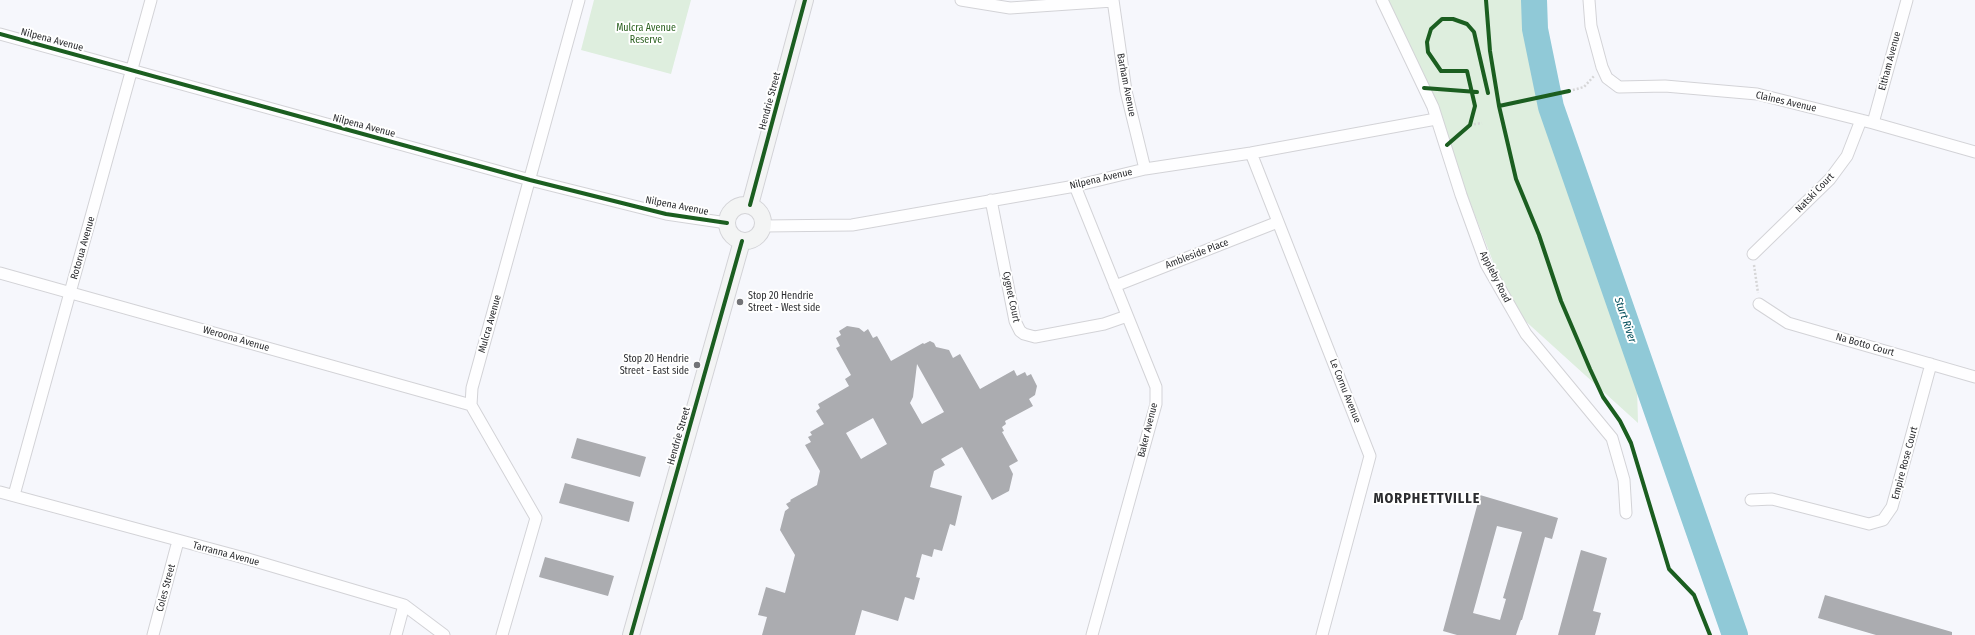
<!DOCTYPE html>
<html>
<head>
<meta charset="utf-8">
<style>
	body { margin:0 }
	canvas { display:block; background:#f6f7fc }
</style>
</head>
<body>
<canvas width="1975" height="635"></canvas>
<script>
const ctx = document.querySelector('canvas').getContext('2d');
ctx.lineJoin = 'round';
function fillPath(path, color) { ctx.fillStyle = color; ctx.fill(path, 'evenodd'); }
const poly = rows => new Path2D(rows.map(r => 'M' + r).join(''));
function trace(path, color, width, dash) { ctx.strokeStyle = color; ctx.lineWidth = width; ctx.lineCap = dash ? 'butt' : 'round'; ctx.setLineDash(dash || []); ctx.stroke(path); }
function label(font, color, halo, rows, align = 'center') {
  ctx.font = font + ' "Fira Sans Condensed",sans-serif'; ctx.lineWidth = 4; ctx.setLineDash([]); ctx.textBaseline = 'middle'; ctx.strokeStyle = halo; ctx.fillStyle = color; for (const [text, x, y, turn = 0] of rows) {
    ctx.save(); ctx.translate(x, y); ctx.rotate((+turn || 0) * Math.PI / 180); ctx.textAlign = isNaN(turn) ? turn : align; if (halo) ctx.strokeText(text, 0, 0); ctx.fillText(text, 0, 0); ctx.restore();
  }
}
fillPath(poly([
	[594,0,691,0,671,74,581,50],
	[1383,0,1534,0,1535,29,1551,107,1636,351,1638,423,1511,308,1433,107]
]), '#deeede');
trace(poly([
	[1534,0,1535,29,1551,107,1735,635]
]), '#90c9d7', 26);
fillPath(poly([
	[847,326,859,328,864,332,868,329,873,338,877,336,891,361,923,343,924,344,930,341,934,343,936,347,949,350,953,358,960,354,980,389,1014,370,1017,376,1025,372,1027,376,1031,374,1037,386,1035,395,1029,399,1033,406,1005,421,1006,424,1002,427,1004,431,1002,432,1018,461,1009,466,1013,474,1009,491,992,500,962,447,941,459,945,465,934,471,930,487,962,496,955,526,950,524,942,551,934,549,932,557,922,554,916,577,920,578,914,600,905,597,898,621,862,610,855,635,762,635,767,617,758,615,766,587,785,593,795,555,780,530,785,511,789,508,786,504,791,501,790,500,817,485,820,471,805,445,811,442,808,437,812,435,810,432,824,424,816,411,820,408,818,404,849,386,845,379,851,375,836,348,840,346,836,338,841,335,839,331],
	[917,364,944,412,922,424,910,403,913,397],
	[873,418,887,444,861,459,846,433],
	[577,438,646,457,640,477,571,458],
	[565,483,634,502,629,522,559,503],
	[1480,495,1558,518,1552,539,1545,537,1522,620,1521,620,1516,635,1457,635,1443,631],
	[1497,526,1522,532,1503,598,1506,599,1500,620,1473,613],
	[1581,550,1607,558,1593,611,1601,613,1595,635,1558,635],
	[545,557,614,576,608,596,539,577],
	[1825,595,1952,632,1952,635,1876,635,1818,618]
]), '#abacb0');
const street = poly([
	[961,0,1010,8,1113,1],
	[1113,0,1126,91,1145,169],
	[1382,0,1433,107,1461,195,1486,264,1526,334,1612,438,1624,480,1626,513],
	[1589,0,1591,26,1602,67,1607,78,1619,87,1665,86,1757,94,1873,123,1975,152],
	[0,34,530,180,666,214,727,223],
	[1873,123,1907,0],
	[1251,153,1370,456,1322,635],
	[1075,186,1156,387,1156,404,1092,635],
	[991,200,1015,321,1020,331,1024,334,1035,337,1104,324,1127,316],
	[764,226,852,225,1075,186,1145,169,1251,153,1436,119],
	[1753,254,1830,179,1847,156,1861,120],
	[0,273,471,405],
	[1115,286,1278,222],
	[1759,304,1788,323,1975,377],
	[0,492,248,559,404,605,444,635],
	[14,495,151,0],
	[1751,500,1772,499,1869,524,1883,520,1892,507,1931,364],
	[153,635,178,541],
	[396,635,404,605],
	[502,635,536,518,471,405,472,388,579,0]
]);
const secondary = poly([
	'727 223a18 18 0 1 1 36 0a18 18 0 1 1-36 0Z',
	[750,205,805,0],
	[631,635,742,241]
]);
trace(street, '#d3d3d7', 13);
trace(secondary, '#d3d3d7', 18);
trace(poly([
	[1569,91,1584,87,1594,76],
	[1470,125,1482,123],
	[1754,265,1758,293]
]), '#d6d6d7', 2.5, [2, 2]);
trace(street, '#fefeff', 11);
trace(secondary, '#f3f4f4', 16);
trace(poly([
	[1486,0,1490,51,1499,106,1516,179,1539,235,1561,301,1590,369,1603,397,1620,421,1631,443,1669,569,1694,595,1710,635],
	[0,34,530,180,666,214,727,223],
	[1424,88,1477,92],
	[1499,106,1569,91],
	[1447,145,1470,125,1475,106,1467,71,1441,71,1428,52,1427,42,1431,29,1442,19,1453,19,1467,24,1474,32,1488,93],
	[750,205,805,0],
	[631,635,742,241]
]), '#1b5e20', 4);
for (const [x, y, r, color] of [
	[740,302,4,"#727377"],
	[697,365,4,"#727377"]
]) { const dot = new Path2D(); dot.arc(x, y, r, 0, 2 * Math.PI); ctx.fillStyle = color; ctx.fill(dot); trace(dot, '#fff', 1.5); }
label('10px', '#2a601f', '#fff', [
	["Mulcra Avenue",646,28],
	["Reserve",646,40]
]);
label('10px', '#2b2c2f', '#fff', [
	["Nilpena Avenue",52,40,15],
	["Eltham Avenue",1890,61,-75],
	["Barham Avenue",1126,85,79],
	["Hendrie Street",770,101,-75],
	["Claines Avenue",1786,102,13],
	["Nilpena Avenue",364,126,15],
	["Nilpena Avenue",1101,179,-13],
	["Natski Court",1815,193,-46],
	["Nilpena Avenue",677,206,11],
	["Rotorua Avenue",83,248,-74],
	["Ambleside Place",1197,254,-21],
	["Appleby Road",1495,277,63],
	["Cygnet Court",1011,297,78],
	["Mulcra Avenue",490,324,-74],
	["Weroona Avenue",236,339,16],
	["Na Botto Court",1865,345,16],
	["Le Cornu Avenue",1345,391,68],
	["Baker Avenue",1148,430,-76],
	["Hendrie Street",679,436,-74],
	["Empire Rose Court",1905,463,-75],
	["Tarranna Avenue",226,554,15],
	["Coles Street",166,588,-75]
]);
label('10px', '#2b2c2f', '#fff', [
	["Stop 20 Hendrie",748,296],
	["Street - West side",748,308],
	["Stop 20 Hendrie",689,359,"right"],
	["Street - East side",689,371,"right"]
], 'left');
label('italic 11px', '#024e5b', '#fff', [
	["Sturt River",1625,320,71]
]);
ctx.letterSpacing = '1px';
label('bold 14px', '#2b2c2f', '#fff', [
	["MORPHETTVILLE",1427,499]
]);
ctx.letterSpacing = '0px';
</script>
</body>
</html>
